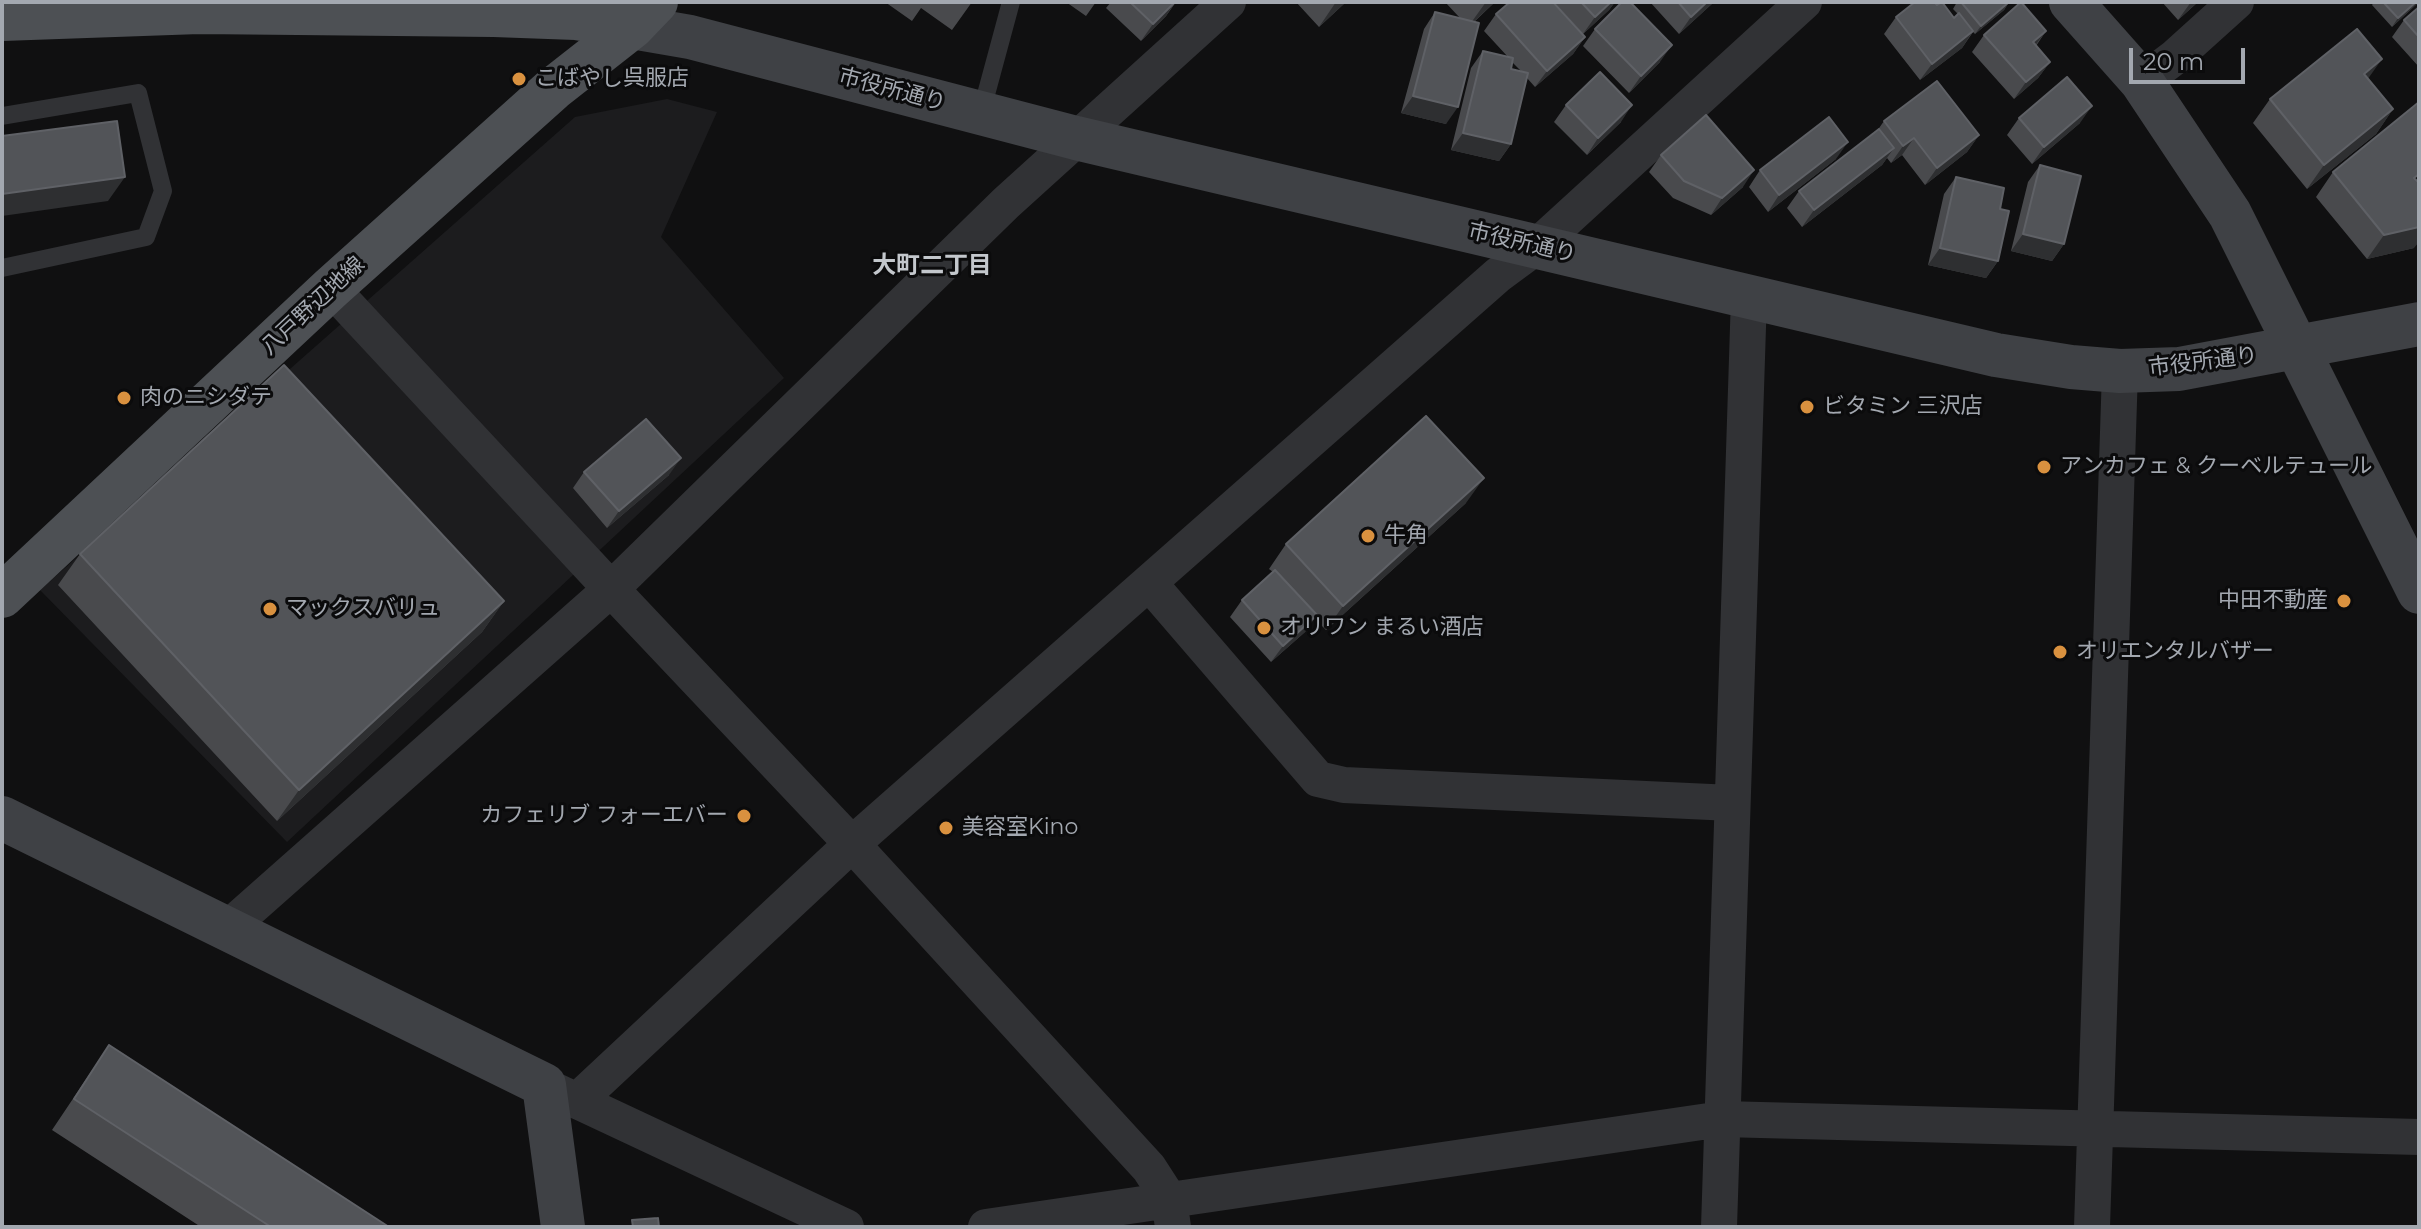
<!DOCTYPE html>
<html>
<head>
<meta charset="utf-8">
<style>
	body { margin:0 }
	#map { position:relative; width:2421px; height:1229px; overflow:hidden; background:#101011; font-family:Montserrat,sans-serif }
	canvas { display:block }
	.frame { position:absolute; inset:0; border:4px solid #a3a8b0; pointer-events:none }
	.scale { position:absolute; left:2129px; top:48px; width:116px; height:36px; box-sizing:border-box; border:4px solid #a3a8b0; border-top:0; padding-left:10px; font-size:24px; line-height:28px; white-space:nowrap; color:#a3a8b0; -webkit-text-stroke:6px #0b0b0c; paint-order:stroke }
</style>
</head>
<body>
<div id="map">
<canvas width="2421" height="1229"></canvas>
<div class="frame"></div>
<div class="scale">20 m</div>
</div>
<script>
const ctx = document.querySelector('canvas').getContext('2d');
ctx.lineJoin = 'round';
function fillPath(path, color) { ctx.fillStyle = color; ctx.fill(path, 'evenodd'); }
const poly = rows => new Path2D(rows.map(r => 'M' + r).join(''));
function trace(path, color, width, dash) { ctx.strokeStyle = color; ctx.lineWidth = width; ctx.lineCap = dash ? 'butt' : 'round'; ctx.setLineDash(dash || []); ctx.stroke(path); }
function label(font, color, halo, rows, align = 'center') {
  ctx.font = font + ' Montserrat,"Noto Sans JP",sans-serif'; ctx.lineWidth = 6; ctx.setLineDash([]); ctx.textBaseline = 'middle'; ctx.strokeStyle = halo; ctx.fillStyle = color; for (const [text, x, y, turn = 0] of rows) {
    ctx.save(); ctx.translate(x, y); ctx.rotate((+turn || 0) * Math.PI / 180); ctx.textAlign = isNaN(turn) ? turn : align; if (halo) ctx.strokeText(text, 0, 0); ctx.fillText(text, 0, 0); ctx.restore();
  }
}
fillPath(poly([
	[667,99,717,112,661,237,784,378,287,842,40,590,575,117]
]), '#1c1c1e');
trace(poly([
	[981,113,1011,2],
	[2,116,138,93,163,191,146,237,2,268]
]), '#313235', 18);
trace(poly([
	[2142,82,2175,57,2236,2],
	[331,288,611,589,852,844,1149,1168,1169,1199,1173,1227],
	[1150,584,1318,779,1344,785,1732,803],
	[227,929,611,589,1006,203,1228,2],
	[556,1091,846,1227],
	[577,1101,852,844,1498,275,1536,247,1804,2],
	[986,1227,1722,1119,2419,1137],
	[1719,1227,1749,296],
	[2092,1227,2120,371]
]), '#313235', 36);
trace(poly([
	[2071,2,2142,82,2230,214,2419,592],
	[632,27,690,37,1076,138,1996,355,2071,367,2120,371,2179,369,2419,324],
	[2,818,544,1085,563,1227]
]), '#3f4145', 44);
trace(poly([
	[2,19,199,12,494,15,576,18,632,27],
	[2,596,331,288,553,89,632,27,656,2]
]), '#4d5054', 44);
fillPath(poly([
	[885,2,972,2,952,30,921,8,912,21],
	[1066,2,1096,2,1086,16],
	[1111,2,1176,2,1166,16,1141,41,1106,8],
	[1296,2,1346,2,1319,27],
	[1445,2,1495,2,1474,22,1446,124,1401,113,1424,29,1435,12,1460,18],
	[1554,2,1615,2,1609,10,1583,34],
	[1650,2,1714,2,1679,34],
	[1957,2,2009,2,2004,10,1975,34,1973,32,1962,48,1920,80,1884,34,1896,17,1937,5,1954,18,1958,14,1953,9],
	[2162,2,2198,2,2178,20],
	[2374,2,2419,2,2392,27,2372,5],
	[2419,7,2419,67,2392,37,2404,20],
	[1496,14,1585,37,1573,54,1535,87,1527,78,1511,144,1499,161,1451,150,1471,68,1483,51,1508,57,1484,31],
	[1512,62,1521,71,1511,69],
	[1595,29,1660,62,1629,93,1583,46],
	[2046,31,2036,46,2050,62,2038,78,2014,99,1972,52,1984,35],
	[2368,79,2393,109,2376,134,2307,189,2253,123,2270,99],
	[1566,105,1621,122,1587,155,1554,122],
	[2019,118,2080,123,2032,164,2007,135],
	[1884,121,1979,135,1967,152,1925,185,1902,155,1891,163,1887,158,1882,165,1802,227,1787,208,1799,191,1877,131],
	[1661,155,1743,187,1711,215,1673,198,1649,172],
	[1836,159,1768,212,1749,187,1760,170],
	[2040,165,2064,244,2052,261,2011,251,2028,182],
	[2333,172,2414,248,2367,259,2316,197],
	[1956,177,2000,209,1998,261,1986,278,1928,265,1944,194],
	[584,472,669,475,607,528,573,488],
	[1466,503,1326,630,1314,618,1305,632,1271,662,1230,617,1242,600,1273,572,1269,569,1286,544],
	[80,554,504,601,482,632,277,821,58,585],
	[109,1045,389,1227,201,1227,52,1130]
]), '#494a4d');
fillPath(poly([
	[1175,2,1166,16,1141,41,1153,24],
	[1336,2,1346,2,1319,27],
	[1486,2,1495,2,1468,27],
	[1611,2,1615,2,1609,10,1583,34,1595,17],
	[1707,2,1714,2,1679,34,1691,17],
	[2009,2,2004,10,1975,34,1981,26],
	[2191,2,2198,2,2178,20],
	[2416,2,2419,2,2392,27,2398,18],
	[1973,31,1962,48,1920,80,1932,64],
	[2046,31,2034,47,2033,42],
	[1585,37,1573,54,1535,87,1547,71],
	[1672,45,1660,62,1629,93,1641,76],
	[2382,59,2365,83,2364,74],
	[2050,62,2038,78,2014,99,2026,82],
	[1413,96,1458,107,1446,124,1401,113],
	[1632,105,1621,122,1587,155,1598,138],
	[2092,106,2080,123,2032,164,2044,147],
	[2393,109,2376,134,2307,189,2324,165],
	[1463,133,1511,144,1499,161,1451,150],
	[1979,135,1967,152,1925,185,1937,168],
	[1914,138,1902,155,1891,163,1903,146],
	[1848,142,1836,159,1768,212,1779,195],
	[1894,148,1882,165,1802,227,1814,210],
	[1754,170,1743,187,1711,215,1722,198],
	[125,177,108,201,2,216,2,194],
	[2419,227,2419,242,2414,248,2367,259,2384,235],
	[2023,234,2064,244,2052,261,2011,251],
	[1940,248,1998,261,1986,278,1928,265],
	[681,458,669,475,607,528,619,511],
	[1484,478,1466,503,1326,630,1343,606],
	[504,601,482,632,277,821,299,790],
	[1317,615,1305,632,1271,662,1283,646]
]), '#2e2f31');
const building = poly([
	[1130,2,1175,2,1153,24,1130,2],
	[1510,2,1553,2,1585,37,1547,71,1496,14,1510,2],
	[1581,2,1611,2,1595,17,1581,2],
	[1622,2,1630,2,1672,45,1641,76,1595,29,1622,2],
	[1678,2,1707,2,1691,17,1678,2],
	[1915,2,1934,2,1937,5,1942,2,1954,18,1959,13,1973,31,1932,64,1896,17,1915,2],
	[1961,2,2009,2,1981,26,1961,2],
	[2021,2,2046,31,2033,42,2050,62,2026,82,1984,35,2021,2],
	[2383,2,2416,2,2398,18,2383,2],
	[2419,7,2419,37,2404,20,2419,7],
	[1435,12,1479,23,1458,107,1413,96,1435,12],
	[2357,29,2382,59,2364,74,2393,109,2324,165,2270,99,2357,29],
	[1483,51,1513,58,1511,69,1528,73,1511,144,1463,133,1483,51],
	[1600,72,1632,105,1598,138,1566,105,1600,72],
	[2067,77,2092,106,2044,147,2019,118,2067,77],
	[1937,81,1979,135,1937,168,1914,138,1903,146,1884,121,1937,81],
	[2419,102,2419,174,2414,178,2419,183,2419,227,2384,235,2333,172,2419,102],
	[1706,115,1754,170,1722,198,1684,181,1661,155,1706,115],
	[1829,117,1848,142,1779,195,1760,170,1829,117],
	[117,121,125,177,2,194,2,136,117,121],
	[1879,129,1894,148,1814,210,1799,191,1879,129],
	[2040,165,2081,176,2064,244,2023,234,2040,165],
	[1956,177,2004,188,2000,209,2009,211,1998,261,1940,248,1956,177],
	[284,365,504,601,299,790,80,554,284,365],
	[1426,416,1484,478,1343,606,1286,544,1426,416],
	[646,419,681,458,619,511,584,472,646,419],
	[1275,570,1317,615,1283,646,1242,600,1275,570],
	[109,1045,389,1227,271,1227,74,1099,109,1045],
	[658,1218,659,1227,633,1227,632,1220,658,1218]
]);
fillPath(building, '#525458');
trace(building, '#5f6166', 2);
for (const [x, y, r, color] of [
	[519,79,8,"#d9913f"],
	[124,398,8,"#d9913f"],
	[1807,407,8,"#d9913f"],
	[2044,467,8,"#d9913f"],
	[1368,536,8,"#d9913f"],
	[2344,601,8,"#d9913f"],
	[270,609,8,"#d9913f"],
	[1264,628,8,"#d9913f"],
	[2060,652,8,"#d9913f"],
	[744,816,8,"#d9913f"],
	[946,828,8,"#d9913f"]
]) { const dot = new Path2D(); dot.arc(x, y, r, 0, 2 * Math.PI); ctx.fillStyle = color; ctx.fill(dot); trace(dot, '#0b0b0c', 3); }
label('22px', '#a3a8b0', '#0b0b0c', [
	["こばやし呉服店",535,79],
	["肉のニシダテ",140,398],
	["ビタミン 三沢店",1823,407],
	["アンカフェ & クーベルテュール",2060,467],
	["牛角",1384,536],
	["中田不動産",2328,601,"right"],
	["マックスバリュ",286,609],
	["オリワン まるい酒店",1280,628],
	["オリエンタルバザー",2076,652],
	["カフェリブ フォーエバー",728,816,"right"],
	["美容室Kino",962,828]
], 'left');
label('22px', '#a3a8b0', '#0b0b0c', [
	["市役所通り",892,90,15],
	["市役所通り",1522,243,13],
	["八戸野辺地線",313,306,-43],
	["市役所通り",2203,362,-7]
]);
label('bold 24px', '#c3c7cc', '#0b0b0c', [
	["大町二丁目",932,266]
]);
</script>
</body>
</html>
